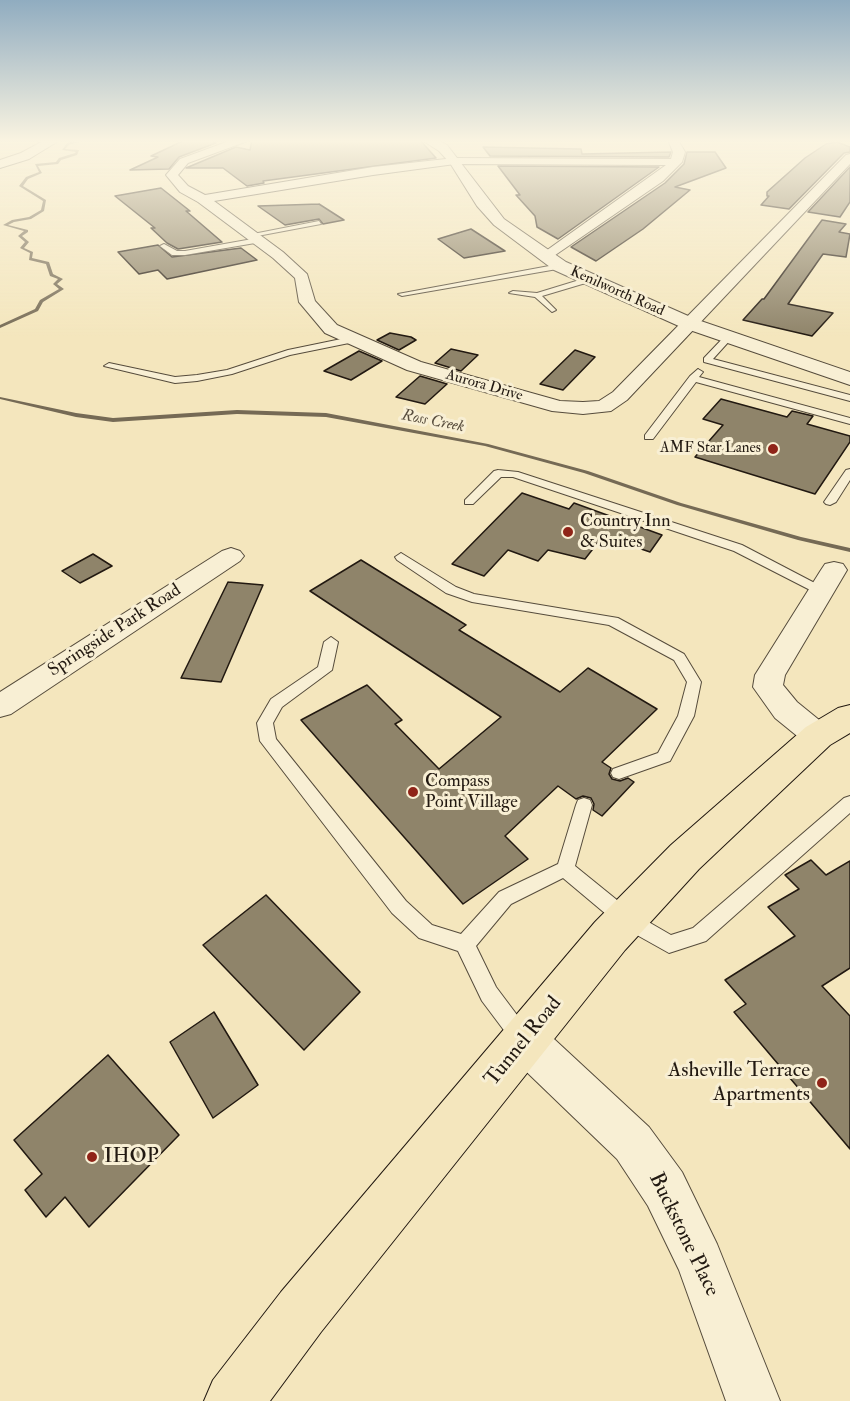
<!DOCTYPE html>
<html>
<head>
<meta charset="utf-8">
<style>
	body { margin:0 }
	canvas { display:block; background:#f4e6bd }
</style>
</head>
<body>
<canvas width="850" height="1401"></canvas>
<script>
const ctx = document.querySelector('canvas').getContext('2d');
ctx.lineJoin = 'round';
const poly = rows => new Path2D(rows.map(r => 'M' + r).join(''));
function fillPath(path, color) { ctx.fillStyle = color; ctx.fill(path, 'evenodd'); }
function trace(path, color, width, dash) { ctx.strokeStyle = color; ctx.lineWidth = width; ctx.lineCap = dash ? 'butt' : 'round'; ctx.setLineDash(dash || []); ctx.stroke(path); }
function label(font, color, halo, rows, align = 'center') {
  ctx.font = font + ' "IM FELL Double Pica",serif'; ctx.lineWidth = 6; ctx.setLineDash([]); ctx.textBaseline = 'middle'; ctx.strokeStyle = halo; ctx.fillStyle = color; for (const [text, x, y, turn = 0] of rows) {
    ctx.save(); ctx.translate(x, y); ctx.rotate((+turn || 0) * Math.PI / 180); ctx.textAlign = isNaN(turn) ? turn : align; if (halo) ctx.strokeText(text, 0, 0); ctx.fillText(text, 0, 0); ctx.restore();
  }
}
fillPath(poly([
	[81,140,86,140,69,145,65,149,79,150,77,155,61,160,58,164,38,166,42,173,28,179,23,186,46,200,44,211,31,219,14,222,8,225,28,230,28,232,22,236,29,242,24,248,33,252,32,258,49,262,53,274,63,279,57,284,64,289,43,302,38,311,0,328,0,325,35,309,40,300,59,289,53,284,58,279,50,276,46,264,29,260,30,253,20,248,25,242,18,236,24,231,3,225,12,220,29,217,41,210,43,201,19,186,26,177,39,172,35,164,56,162,59,158,75,153,76,152,62,150,67,143,81,140],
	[0,397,76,413,113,418,237,410,326,413,488,444,588,471,681,503,801,537,850,548,850,552,798,540,677,505,584,473,485,446,326,417,237,414,113,422,76,417,0,399,0,397]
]), '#756a55');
const building = poly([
	[185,140,211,140,216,143,179,157,169,169,130,170,158,157,151,156,185,140],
	[252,140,420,140,436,158,263,181,264,183,247,186,223,168,186,168,236,147,250,150,252,140],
	[837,142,850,147,850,152,844,153,789,209,761,205,769,196,767,196,767,192,805,158,826,144,837,142],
	[483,147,581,149,582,154,671,152,669,157,490,156,483,147],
	[687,152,715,152,726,168,675,187,690,190,643,229,596,261,571,247,665,183,684,164,687,152],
	[498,166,659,167,558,239,537,227,535,216,516,195,520,195,498,166],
	[850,167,850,202,840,217,808,212,850,167],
	[161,188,190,211,186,211,222,242,178,249,167,243,151,228,155,228,115,196,161,188],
	[319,204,344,220,323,224,319,219,285,225,258,206,319,204],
	[822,220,846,224,839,232,850,234,846,257,823,254,788,304,833,313,812,336,743,320,762,299,764,299,822,220],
	[471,229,505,251,464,258,438,239,471,229],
	[158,245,172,257,241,248,257,260,167,279,158,270,139,274,118,252,158,245],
	[390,333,411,337,416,340,399,350,377,340,390,333],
	[451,349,478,355,461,371,435,363,451,349],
	[575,350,595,357,563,390,540,384,575,350],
	[359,351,382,361,351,380,324,371,359,351],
	[420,376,447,384,425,404,396,397,420,376],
	[721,399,787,417,792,411,813,416,807,424,850,436,850,442,815,494,695,457,723,425,703,419,721,399],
	[522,493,569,509,574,503,662,535,650,552,603,536,585,559,548,550,538,561,508,550,484,576,452,564,522,493],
	[93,554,112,566,80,583,62,571,93,554],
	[361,560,466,625,459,630,560,692,588,668,657,709,602,762,611,768,609,774,612,779,620,781,628,778,634,782,602,816,593,810,594,804,591,798,583,796,576,799,558,786,505,836,528,859,463,904,301,720,367,685,402,720,395,724,439,769,501,717,310,591,361,560],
	[228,582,263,585,221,682,181,678,228,582],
	[811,860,826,875,850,861,850,968,822,986,850,1016,850,1149,734,1012,746,1004,725,980,795,936,768,907,799,889,785,875,811,860],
	[266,895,360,992,304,1050,203,945,266,895],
	[214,1012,258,1085,213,1118,170,1042,214,1012],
	[108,1055,179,1135,89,1227,65,1197,46,1217,25,1190,42,1174,14,1140,108,1055]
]);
fillPath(building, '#8f846a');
trace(building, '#221911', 1.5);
const service = poly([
	[319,221,321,224,252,237,248,235,319,221],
	[258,238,261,242,185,255,172,255,160,246,164,244,177,251,185,251,258,238],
	[560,264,563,268,402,296,398,294,560,264],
	[586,278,590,280,589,282,542,296,556,310,552,312,535,297,509,293,513,291,537,293,586,278],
	[725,336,732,338,713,359,850,395,850,401,704,362,704,358,725,336],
	[351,337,354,338,354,342,290,355,232,374,197,381,175,383,104,366,109,363,175,377,197,375,227,370,288,350,351,337],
	[698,369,703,372,699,377,850,418,850,424,696,382,653,439,645,439,645,435,690,376,698,369],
	[850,469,850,480,836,502,830,505,826,504,824,502,846,470,850,469],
	[498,470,518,472,742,545,830,591,828,594,818,594,734,551,513,477,501,477,473,504,465,504,465,500,494,471,498,470],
	[401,553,456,587,474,594,618,618,684,654,701,682,694,716,670,761,619,779,613,777,611,773,613,769,658,753,678,716,687,682,674,660,609,625,472,602,446,593,397,560,395,557,401,553],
	[331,637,338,642,332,670,282,707,273,723,276,739,406,901,432,925,461,934,499,892,558,864,576,805,578,800,584,798,590,800,592,805,575,866,633,913,671,935,693,928,844,798,850,796,850,813,706,941,669,953,619,925,563,878,511,904,476,946,496,987,529,1031,532,1038,529,1045,522,1048,515,1045,482,1001,458,951,419,938,392,913,260,741,257,723,271,699,318,667,324,642,331,637]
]);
const minor = poly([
	[232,140,250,140,188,163,178,175,188,186,205,195,373,167,455,158,671,159,673,152,668,140,678,140,685,152,682,162,663,181,548,260,543,259,541,256,543,253,666,165,455,164,373,175,214,201,283,252,307,274,315,301,337,325,421,362,560,401,583,402,599,401,613,392,846,155,850,154,850,164,627,400,611,411,583,414,552,411,407,370,325,333,299,302,295,278,273,258,198,202,180,192,166,175,180,159,232,140],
	[231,548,240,551,244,556,240,561,11,714,0,717,0,692,222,551,231,548],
	[834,562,843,564,847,570,785,675,783,685,797,702,829,728,834,736,829,744,818,748,807,744,775,718,753,687,755,675,821,570,825,564,834,562],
	[525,1020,540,1026,649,1127,682,1172,717,1244,780,1401,726,1401,679,1270,648,1206,617,1159,510,1056,504,1041,510,1026,525,1020]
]);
const tertiary = poly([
	[45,140,60,140,29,159,0,168,0,160,21,153,45,140],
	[422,140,437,140,447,145,504,219,566,262,695,319,850,372,850,385,681,327,554,270,494,225,477,206,450,163,439,151,422,140]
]);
const primary = poly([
	[850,705,850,733,830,745,699,869,625,950,321,1332,270,1401,204,1401,213,1380,281,1292,595,922,671,845,806,727,838,708,850,705]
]);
trace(service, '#564c3c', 2);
trace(minor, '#564c3c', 2);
trace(tertiary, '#564c3c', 2);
trace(primary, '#221911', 2);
fillPath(service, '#f8efd4');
fillPath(minor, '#f8efd4');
fillPath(tertiary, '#f8efd4');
fillPath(primary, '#f4e6bd');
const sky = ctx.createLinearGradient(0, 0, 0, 336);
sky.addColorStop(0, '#90acc0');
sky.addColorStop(0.42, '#faf4e1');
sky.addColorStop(1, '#faf4e100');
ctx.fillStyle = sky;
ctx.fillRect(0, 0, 850, 336);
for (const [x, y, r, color] of [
	[773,449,6,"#8f2418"],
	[568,532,6,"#8f2418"],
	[413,792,6,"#8f2418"],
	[822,1083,6,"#8f2418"],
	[92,1157,6,"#8f2418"]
]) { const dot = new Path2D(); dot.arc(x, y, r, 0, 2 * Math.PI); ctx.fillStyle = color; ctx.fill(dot); trace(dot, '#f8efd4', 2); }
label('15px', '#221911', '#f8efd4', [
	["Kenilworth Road",617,292,24],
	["Aurora Drive",484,386,16]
]);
label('15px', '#221911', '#f8efd4', [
	["AMF Star Lanes",761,449]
], 'right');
label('italic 16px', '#5a4f3f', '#f8efd4', [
	["Ross Creek",433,422,11]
]);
label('18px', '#221911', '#f8efd4', [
	["Country Inn",580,522],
	["& Suites",580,543],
	["Compass",425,782],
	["Point Village",425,803]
], 'left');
label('18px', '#221911', '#f8efd4', [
	["Springside Park Road",115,631,-33]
]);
label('21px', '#221911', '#f8efd4', [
	["Tunnel Road",524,1042,-51],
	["Buckstone Place",683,1235,64]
]);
label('21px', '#221911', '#f8efd4', [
	["Asheville Terrace",810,1071],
	["Apartments",810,1095],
	["IHOP",104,1157,"left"]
], 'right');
</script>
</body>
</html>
